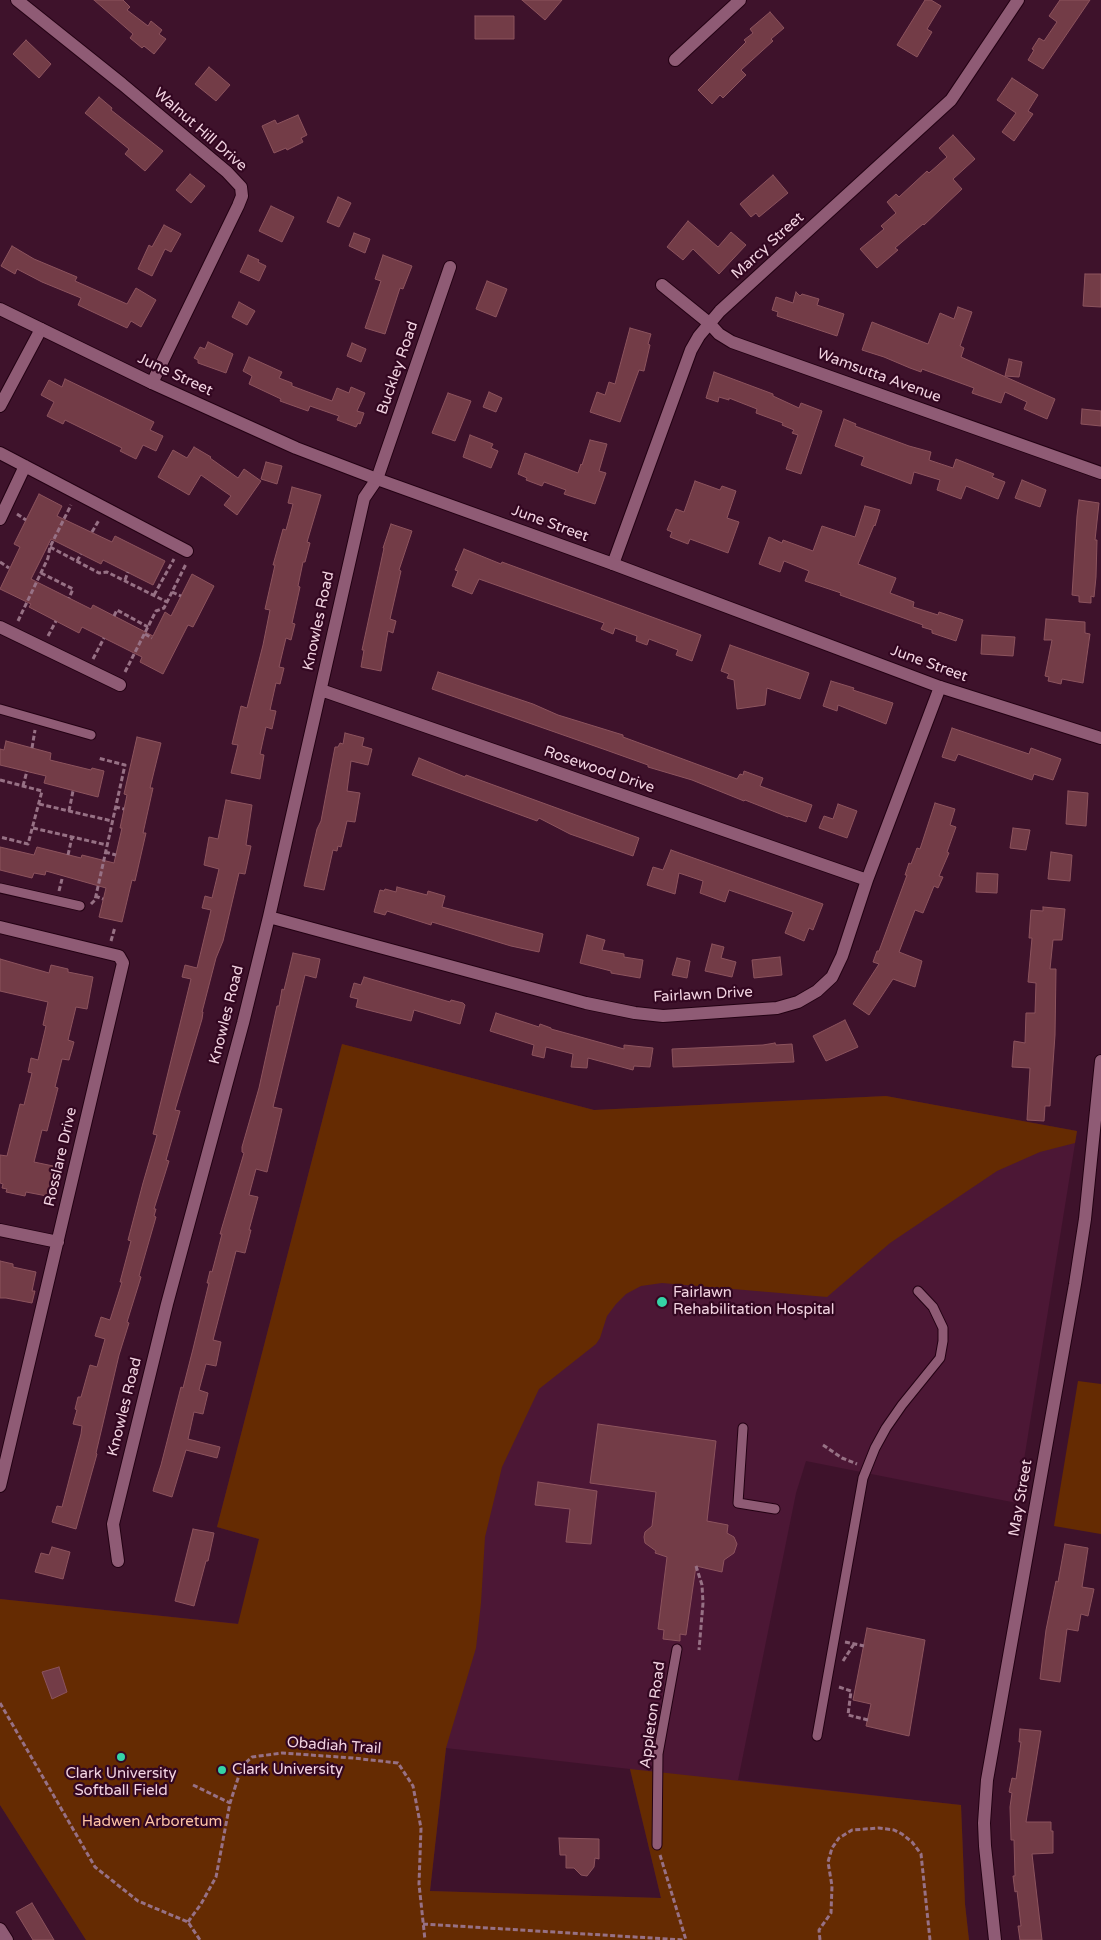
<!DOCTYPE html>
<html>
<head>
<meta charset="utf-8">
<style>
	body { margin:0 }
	canvas { display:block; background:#3e122b }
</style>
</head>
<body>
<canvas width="1101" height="1940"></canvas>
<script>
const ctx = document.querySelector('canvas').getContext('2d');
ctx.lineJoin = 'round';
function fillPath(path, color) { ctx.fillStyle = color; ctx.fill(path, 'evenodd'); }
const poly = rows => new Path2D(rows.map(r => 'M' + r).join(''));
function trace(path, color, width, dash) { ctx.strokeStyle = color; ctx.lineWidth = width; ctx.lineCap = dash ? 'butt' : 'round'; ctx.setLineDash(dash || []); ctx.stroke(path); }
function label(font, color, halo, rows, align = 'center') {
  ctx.font = font + ' "Varela Round",sans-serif'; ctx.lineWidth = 4.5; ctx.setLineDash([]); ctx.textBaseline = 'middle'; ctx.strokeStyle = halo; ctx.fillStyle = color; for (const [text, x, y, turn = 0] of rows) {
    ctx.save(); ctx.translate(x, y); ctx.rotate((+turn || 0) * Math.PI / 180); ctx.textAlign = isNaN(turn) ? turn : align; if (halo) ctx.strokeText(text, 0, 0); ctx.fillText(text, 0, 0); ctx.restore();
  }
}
fillPath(poly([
	[342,1044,594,1110,886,1096,1077,1131,1017,1503,806,1461,796,1493,738,1780,961,1805,965,1904,969,1940,86,1940,0,1805,0,1599,241,1624,259,1539,217,1527],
	[446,1748,630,1769,661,1898,430,1891]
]), '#4c1735');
fillPath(poly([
	[342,1044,594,1110,886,1096,1077,1131,1075,1143,1040,1152,997,1171,890,1243,827,1297,662,1283,641,1286,626,1294,616,1304,607,1316,600,1338,596,1344,539,1389,502,1467,485,1537,481,1603,476,1648,446,1748,430,1891,661,1898,630,1769,961,1805,965,1904,969,1940,86,1940,0,1805,0,1599,238,1624,259,1539,217,1527],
	[1078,1381,1101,1384,1101,1534,1054,1526]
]), '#652b02');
const building = poly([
	[94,0,123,0,130,7,127,10,148,26,151,21,162,30,159,34,166,39,154,54,144,46,142,48,130,38,133,34,94,0],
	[522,0,562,0,545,20,522,0],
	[925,0,931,0,941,6,927,29,932,32,917,57,897,45,925,0],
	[1060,0,1090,0,1043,69,1028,60,1034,50,1032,49,1039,38,1044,41,1057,22,1049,16,1060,0],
	[770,12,784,28,771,39,773,41,741,70,746,75,723,98,720,95,712,104,698,90,746,42,744,40,753,33,750,29,770,12],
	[475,16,514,16,514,39,475,39,475,16],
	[26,40,51,64,39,78,13,54,26,40],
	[209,67,230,85,216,101,195,84,209,67],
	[1012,78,1038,95,1028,111,1033,114,1014,141,1002,132,1016,113,997,100,1012,78],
	[99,97,112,108,111,110,163,151,145,171,125,154,129,149,85,113,99,97],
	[298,115,307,135,301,138,303,142,287,150,286,148,274,153,262,126,275,120,277,124,298,115],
	[953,135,975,159,953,179,962,189,924,225,923,224,895,248,898,250,877,268,860,249,884,229,881,226,896,213,887,202,896,194,899,197,927,171,929,173,947,157,939,148,953,135],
	[190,174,205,186,191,203,176,190,190,174],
	[773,175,788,193,759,217,756,213,751,217,740,204,773,175],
	[338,197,351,203,339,227,327,222,338,197],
	[271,206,294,217,282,242,259,231,271,206],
	[688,221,718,247,731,232,746,245,719,274,693,249,683,260,667,247,688,221],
	[164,225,181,234,171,252,165,249,152,276,138,269,149,245,152,247,164,225],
	[354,233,370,239,365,253,349,246,354,233],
	[12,246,34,259,77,277,75,281,127,304,136,288,156,300,141,327,131,321,127,328,78,305,81,298,42,282,17,269,15,274,1,266,12,246],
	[248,255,259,260,258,262,266,266,259,281,240,272,248,255],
	[383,255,412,266,403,289,400,288,385,334,365,328,381,281,375,279,383,255],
	[1085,274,1101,274,1101,307,1083,306,1085,274],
	[487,281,507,289,496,317,476,309,487,281],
	[796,292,800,296,802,294,819,299,817,305,844,314,837,336,777,316,778,312,772,310,776,297,793,303,796,292],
	[239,302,255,311,247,325,232,317,239,302],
	[958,307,972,312,960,346,964,348,961,357,1055,399,1047,419,1024,409,1027,402,1005,392,1001,403,972,393,974,388,922,369,921,372,910,368,884,357,862,350,872,322,928,344,940,313,954,319,958,307],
	[630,328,651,334,648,344,650,345,644,371,639,370,620,422,590,412,597,392,605,395,609,382,615,384,630,328],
	[208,342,233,354,226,373,198,363,198,360,194,358,200,347,205,349,208,342],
	[352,343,366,349,361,362,347,356,352,343],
	[249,357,282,372,279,378,292,383,292,386,332,401,337,388,349,393,351,387,365,393,357,411,364,413,360,424,358,423,356,427,337,420,339,416,310,406,308,411,280,401,281,399,249,384,252,376,243,371,249,357],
	[1009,359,1022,362,1019,377,1005,376,1009,359],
	[714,372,773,394,773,396,799,408,801,403,822,411,801,474,786,469,798,435,792,433,794,430,782,425,783,423,756,413,757,409,729,398,729,400,719,397,718,402,706,398,714,372],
	[65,379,154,422,150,430,163,436,156,451,143,445,136,459,120,451,122,448,65,420,63,424,47,416,54,402,41,395,49,380,62,387,65,379],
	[489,392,502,398,496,412,483,407,489,392],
	[448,393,471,401,455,441,432,433,448,393],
	[1082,409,1101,411,1101,426,1081,424,1082,409],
	[844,419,856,424,855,426,909,446,931,452,929,460,953,468,956,459,994,474,992,477,1005,482,998,499,966,486,961,499,937,490,940,480,914,472,911,484,861,465,864,457,835,446,844,419],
	[470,435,493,444,491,448,498,451,491,468,463,457,470,435],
	[590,440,607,444,599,471,606,473,595,504,564,494,566,490,544,482,542,486,526,480,527,478,518,474,525,453,578,473,581,464,582,465,590,440],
	[194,447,211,457,210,458,238,478,244,469,261,481,237,515,224,505,231,496,201,475,189,495,158,477,173,450,187,458,194,447],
	[266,462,282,466,277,484,261,479,266,462],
	[1022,480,1046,490,1040,507,1015,498,1022,480],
	[695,481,720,490,722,486,736,491,727,518,739,522,728,553,690,539,688,544,670,537,672,532,667,530,676,509,684,512,695,481],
	[292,487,321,495,307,542,310,543,305,562,303,562,298,586,300,587,292,623,295,624,291,640,286,638,279,667,284,668,280,684,276,683,270,710,276,711,272,729,266,727,260,754,264,755,260,779,231,773,238,745,232,744,241,706,247,708,263,645,270,610,265,609,275,565,273,565,283,529,286,530,293,504,288,503,292,487],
	[39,494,62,506,57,516,112,542,115,536,165,561,153,585,103,560,101,564,51,539,31,579,91,609,93,605,153,636,165,612,171,616,192,574,214,586,193,627,188,625,163,674,140,662,142,657,82,627,79,633,29,607,31,604,0,589,20,547,14,544,39,494],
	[1079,500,1099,503,1095,540,1097,540,1096,577,1094,597,1091,596,1091,603,1079,602,1079,596,1072,595,1077,516,1079,500],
	[865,506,880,510,875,526,874,525,858,564,896,578,890,593,914,602,913,607,938,615,939,612,963,620,956,641,932,633,932,630,922,627,923,625,840,595,841,593,805,581,809,571,784,561,780,572,759,564,769,537,782,543,783,540,813,551,822,526,855,537,865,506],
	[391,524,412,531,399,570,401,571,390,619,396,621,393,633,388,631,381,671,361,667,364,650,362,650,384,548,383,548,391,524],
	[464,549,501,564,502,562,701,635,692,661,676,655,678,650,649,639,647,645,636,641,637,636,615,628,613,634,601,629,604,623,479,579,472,594,452,586,458,571,455,570,464,549],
	[1046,619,1085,622,1085,633,1090,634,1083,683,1062,679,1061,684,1048,681,1049,677,1045,676,1052,640,1044,640,1046,619],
	[982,635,1015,637,1013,656,981,654,982,635],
	[730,645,809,673,800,699,767,688,765,705,737,709,734,680,727,678,729,674,721,671,730,645],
	[438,672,533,704,558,715,623,735,623,737,737,779,740,774,743,775,744,771,763,778,760,786,812,805,806,822,788,816,788,817,745,800,744,801,692,780,648,767,648,765,606,750,432,689,438,672],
	[831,681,854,688,853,690,893,703,886,724,838,705,837,711,823,706,831,681],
	[952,728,1029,754,1031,748,1061,759,1053,780,1034,774,1032,780,958,754,955,761,942,757,952,728],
	[345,733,364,738,362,746,372,749,368,765,351,761,347,791,360,793,355,822,347,821,341,847,338,846,337,851,333,850,324,890,304,886,317,829,321,821,335,747,338,747,340,743,343,744,345,733],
	[137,737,161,743,150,788,153,788,143,833,146,833,135,881,132,880,122,922,99,917,106,888,46,871,45,875,34,873,32,878,0,870,0,847,34,855,37,847,81,858,82,855,114,863,122,828,120,828,127,795,124,794,137,737],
	[6,741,51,753,50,760,91,770,92,768,104,771,98,797,44,783,46,776,0,765,0,749,4,750,6,741],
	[419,758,465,777,466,775,639,838,633,856,570,834,539,818,537,821,412,775,419,758],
	[1068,791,1088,793,1086,826,1066,824,1068,791],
	[226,800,252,805,246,845,251,846,245,874,239,873,223,941,216,958,202,1012,203,1012,202,1019,175,1110,180,1111,166,1160,169,1161,154,1209,156,1209,154,1216,156,1217,139,1276,141,1277,127,1322,129,1323,119,1355,96,1453,97,1454,76,1529,52,1522,57,1506,62,1507,81,1434,82,1426,73,1424,77,1410,75,1409,78,1397,81,1397,90,1365,97,1367,105,1339,95,1336,101,1317,110,1320,122,1282,120,1282,131,1241,128,1240,143,1183,157,1135,153,1134,191,979,182,977,185,965,197,968,211,910,202,908,205,896,212,898,219,869,204,865,209,837,218,839,226,800],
	[935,803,955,809,950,825,956,827,947,852,949,853,939,876,943,877,938,888,934,886,923,913,915,910,899,952,922,961,915,987,893,979,869,1015,853,1004,879,964,873,962,877,951,879,951,907,875,905,875,909,863,911,864,917,848,920,849,935,803],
	[838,804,857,811,847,838,819,828,824,816,833,819,838,804],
	[1013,828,1030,830,1026,850,1010,848,1013,828],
	[671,850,823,904,813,930,809,928,804,941,785,933,793,912,729,890,725,902,700,893,703,881,679,873,675,894,647,885,653,867,663,870,671,850],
	[1051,852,1072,855,1070,881,1048,879,1051,852],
	[977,873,998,874,997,893,976,892,977,873],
	[397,887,427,895,428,891,445,896,442,907,543,934,539,952,511,946,432,922,431,925,387,911,385,915,374,912,380,890,384,891,385,889,396,892,397,887],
	[1043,907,1065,909,1062,940,1053,940,1050,969,1056,969,1055,1035,1050,1106,1045,1106,1044,1121,1027,1120,1030,1068,1012,1067,1014,1041,1025,1043,1026,1013,1035,1013,1036,983,1028,982,1032,938,1029,938,1031,910,1043,911,1043,907],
	[587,935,605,940,602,950,624,954,624,957,643,960,640,978,611,973,611,971,580,963,587,935],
	[712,944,724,947,721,958,736,962,732,977,705,971,712,944],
	[293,953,320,959,319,964,316,978,305,975,273,1107,282,1109,274,1143,267,1172,256,1169,249,1195,258,1197,249,1230,251,1230,245,1253,236,1251,213,1340,221,1342,216,1366,206,1364,199,1390,208,1393,203,1414,194,1412,188,1439,220,1447,217,1458,186,1450,172,1497,153,1491,154,1487,161,1465,181,1387,183,1388,193,1349,209,1283,207,1283,210,1271,212,1272,222,1234,220,1234,244,1153,242,1152,242,1147,259,1088,277,1006,279,1006,282,989,284,990,293,953],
	[780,957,782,975,754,978,752,960,780,957],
	[677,958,690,961,687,978,672,975,677,958],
	[0,959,49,973,51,965,68,969,68,972,93,977,87,1009,76,1007,68,1040,74,1042,69,1060,62,1059,55,1087,58,1088,47,1131,42,1130,34,1162,58,1167,52,1197,26,1192,25,1196,6,1192,7,1189,2,1188,3,1184,0,1183,0,1155,7,1156,20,1104,24,1105,32,1073,28,1072,31,1058,38,1060,46,1026,43,1025,48,1002,0,991,0,959],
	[364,977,450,1002,451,1000,463,1003,465,1005,460,1024,414,1010,411,1021,356,1007,358,999,350,997,354,983,361,985,364,977],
	[496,1013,539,1027,540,1024,551,1028,551,1029,624,1049,624,1045,653,1048,650,1067,634,1066,633,1070,588,1058,587,1068,571,1067,573,1054,546,1047,544,1058,532,1055,534,1045,490,1031,496,1013],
	[845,1020,858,1047,826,1061,813,1036,845,1020],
	[775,1043,776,1045,792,1044,794,1062,673,1067,672,1049,763,1045,775,1043],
	[0,1261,13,1264,13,1267,36,1272,32,1291,35,1291,32,1303,6,1298,0,1298,0,1261],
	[598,1424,716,1441,707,1521,728,1525,727,1533,734,1537,737,1544,734,1553,724,1560,722,1572,696,1566,686,1635,680,1634,680,1641,663,1639,664,1630,658,1629,667,1557,655,1553,656,1551,645,1543,644,1537,645,1532,652,1526,656,1492,590,1483,598,1424],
	[538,1482,597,1491,591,1544,566,1542,570,1509,535,1505,538,1482],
	[193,1529,214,1533,208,1561,206,1561,194,1606,175,1601,193,1529],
	[1065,1544,1088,1548,1082,1587,1094,1589,1088,1616,1081,1614,1078,1631,1067,1629,1060,1682,1040,1679,1046,1630,1056,1581,1058,1582,1065,1544],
	[52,1547,70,1552,63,1579,35,1572,41,1553,49,1555,52,1547],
	[867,1628,925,1640,909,1736,866,1726,871,1704,853,1700,867,1628],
	[59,1667,67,1692,52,1699,42,1672,59,1667],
	[1020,1729,1041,1731,1026,1822,1051,1822,1051,1831,1053,1831,1053,1853,1032,1854,1042,1940,1020,1940,1018,1926,1021,1926,1017,1891,1015,1892,1013,1876,1015,1876,1014,1840,1011,1840,1010,1807,1012,1793,1009,1792,1012,1778,1016,1779,1021,1742,1019,1742,1020,1729],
	[559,1838,599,1839,599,1859,595,1858,594,1867,587,1876,581,1875,574,1868,566,1868,566,1855,560,1855,559,1838],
	[32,1903,54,1940,33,1940,16,1912,32,1903]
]);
fillPath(building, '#733c47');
trace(building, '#8c535d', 1);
const service = poly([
	[0,709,91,735],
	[0,888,80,906],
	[743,1428,738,1503,775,1509],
	[817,1736,863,1478,875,1448,886,1428,902,1405,940,1358,943,1341,943,1328,933,1307,918,1291],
	[657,1845,658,1754,677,1649]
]);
const minor = poly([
	[17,0,122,84,227,172,241,187,242,196,238,206,152,383],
	[675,60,740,0],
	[662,285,709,323,719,334,732,342,1101,473],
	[0,406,41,329],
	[0,453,187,551],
	[0,519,25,466],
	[613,564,691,350,699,336,720,311,951,100,1018,0],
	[0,627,120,685],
	[321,690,867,880],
	[269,917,586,1003,635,1013,663,1016,777,1008,798,1002,817,991,832,977,842,956,867,880,940,687],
	[0,927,119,956,123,963,0,1486],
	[0,1230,58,1242],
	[118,1561,113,1524,167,1304,243,1023,269,917,364,498,377,479,450,267],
	[0,1929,7,1940]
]);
const tertiary = poly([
	[0,309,152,383,296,448,377,479,613,564,940,687,1101,738],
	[995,1940,985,1846,984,1823,987,1780,1075,1284,1085,1219,1101,1061]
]);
trace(service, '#230013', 11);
trace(minor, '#230013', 14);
trace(tertiary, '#230013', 14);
trace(poly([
	[17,514,26,520],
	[92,532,99,520],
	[50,547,99,573,107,572,167,602],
	[77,561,81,554],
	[0,562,9,568],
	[41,573,73,589,69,598],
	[125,580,128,572],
	[172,592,181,596],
	[154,595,174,559],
	[114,616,117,610,148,627],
	[18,621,48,558,50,547,71,505],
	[145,634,152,638],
	[48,636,56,621],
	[93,659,104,638],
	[125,672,156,611,164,608,186,564],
	[32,748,35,730],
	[0,780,42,791,28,844,0,837],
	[23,786,27,771],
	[39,804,112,821],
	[115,807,124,809],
	[69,811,73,791],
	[33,828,107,845],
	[105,852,116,855],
	[68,855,72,837],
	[59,891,62,879],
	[95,896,103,899],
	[91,904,95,900,125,765,98,758],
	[111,941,115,927],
	[823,1445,842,1458,857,1464],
	[696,1566,702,1585,703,1603,699,1650],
	[845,1642,864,1646],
	[843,1661,854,1644],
	[839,1687,851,1691,848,1715,868,1720],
	[0,1703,95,1867,138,1901,188,1922,200,1940],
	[193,1785,230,1803],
	[660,1855,686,1940],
	[188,1922,201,1904,216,1877,230,1803,242,1766,252,1757,282,1753,353,1758,398,1763,413,1786,421,1828,419,1884,425,1940],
	[423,1924,684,1940],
	[820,1940,819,1930,831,1913,832,1886,828,1862,832,1848,839,1838,852,1830,879,1828,894,1830,902,1834,912,1842,921,1854,930,1940]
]), '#977185', 3, [5, 2.5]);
trace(service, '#8f5b75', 9);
trace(minor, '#8f5b75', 12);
trace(tertiary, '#8f5b75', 12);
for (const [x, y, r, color] of [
	[662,1302,6,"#35d4a7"],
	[121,1757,5,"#35d4a7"],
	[222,1770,5,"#35d4a7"]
]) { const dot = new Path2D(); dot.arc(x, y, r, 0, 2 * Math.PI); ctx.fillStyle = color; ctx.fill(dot); trace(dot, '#330721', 2); }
label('15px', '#f2d3e1', '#330721', [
	["Walnut Hill Drive",200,130,41],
	["Marcy Street",768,246,-42],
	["Buckley Road",398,368,-71],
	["June Street",175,375,25],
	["Wamsutta Avenue",879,376,20],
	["June Street",550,524,20],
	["Knowles Road",319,621,-78],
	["June Street",929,664,20],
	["Rosewood Drive",599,770,19],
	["Fairlawn Drive",703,995,-3],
	["Knowles Road",227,1015,-76],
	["Rosslare Drive",61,1157,-77],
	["Knowles Road",125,1407,-76],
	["May Street",1021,1498,-80],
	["Appleton Road",653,1715,-82],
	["Obadiah Trail",334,1746,4]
]);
label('15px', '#f2d3e1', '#330721', [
	["Fairlawn",673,1293],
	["Rehabilitation Hospital",673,1310],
	["Clark University",232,1770],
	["Clark University",121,1774,"center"],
	["Softball Field",121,1791,"center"]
], 'left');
label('15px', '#fec4a6', '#330721', [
	["Hadwen Arboretum",152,1822]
]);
</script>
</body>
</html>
